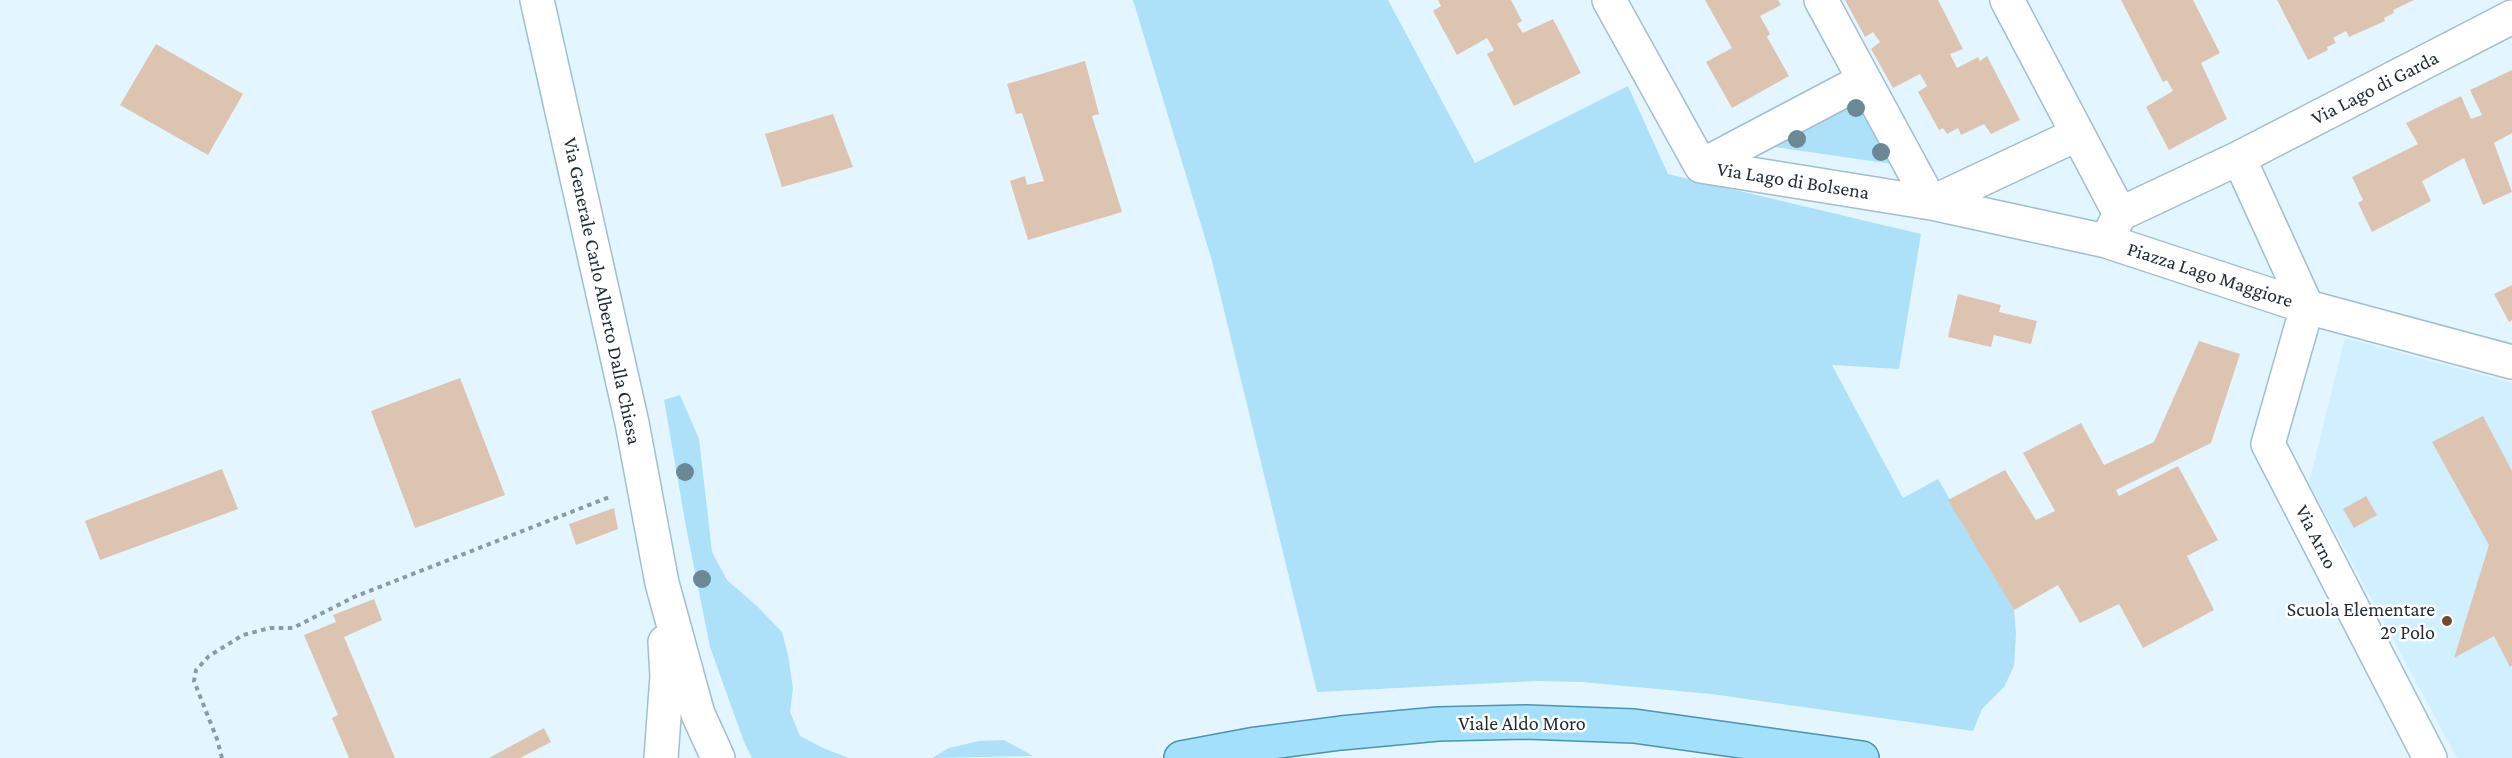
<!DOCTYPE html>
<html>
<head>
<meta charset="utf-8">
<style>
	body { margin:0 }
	canvas { display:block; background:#e3f5ff }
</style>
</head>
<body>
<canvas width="2512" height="758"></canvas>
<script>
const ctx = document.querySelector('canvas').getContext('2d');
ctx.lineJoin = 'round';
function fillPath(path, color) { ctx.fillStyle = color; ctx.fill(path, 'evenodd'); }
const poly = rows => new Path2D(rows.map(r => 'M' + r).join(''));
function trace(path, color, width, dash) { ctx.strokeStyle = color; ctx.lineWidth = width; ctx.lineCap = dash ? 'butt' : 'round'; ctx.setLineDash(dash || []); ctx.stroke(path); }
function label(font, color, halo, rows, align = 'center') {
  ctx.font = font + ' "Crimson Pro",serif'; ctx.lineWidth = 5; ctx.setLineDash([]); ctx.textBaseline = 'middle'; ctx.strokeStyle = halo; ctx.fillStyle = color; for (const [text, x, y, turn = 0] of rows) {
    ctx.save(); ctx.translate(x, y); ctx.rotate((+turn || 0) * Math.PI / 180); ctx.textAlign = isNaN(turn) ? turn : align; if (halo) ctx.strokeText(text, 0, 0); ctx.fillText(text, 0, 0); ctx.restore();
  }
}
fillPath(poly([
	[2345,338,2512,383,2512,758,2457,758,2309,483]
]), '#d1f0ff');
fillPath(poly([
	[1133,0,1388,0,1475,163,1628,86,1668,174,1921,234,1899,369,1832,365,1903,498,1938,479,2014,610,2016,634,2014,666,2004,687,1982,709,1973,731,1711,694,1582,682,1537,681,1317,692,1212,261],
	[1861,93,1899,165,1761,145],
	[680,395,699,439,712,552,727,580,757,606,782,632,788,655,793,688,790,712,800,736,823,748,849,758,752,758,744,742,710,647,686,527,664,400],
	[1004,740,1033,756,932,758,949,748,979,741]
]), '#ade1fa');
fillPath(poly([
	[1438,0,1511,0,1522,21,1517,24,1523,33,1553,19,1581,73,1514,106,1487,54,1494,50,1487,38,1457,55,1433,11,1441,6],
	[1705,0,1778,0,1781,5,1760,16,1770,34,1767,37,1789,76,1732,108,1706,62,1732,48],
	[1845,0,1938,0,1963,49,1950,54,1957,68,1978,57,1980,61,1987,56,2020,120,1991,134,1984,124,1961,135,1958,128,1947,134,1943,128,1939,130,1918,92,1927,86,1920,74,1893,88,1871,49,1880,42,1873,32,1865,37],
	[2121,0,2193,0,2220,53,2201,63,2227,119,2169,150,2146,107,2173,91,2167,80,2163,82],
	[2277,0,2414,0,2393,10,2394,13,2384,18,2385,21,2349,37,2346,31,2333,38,2336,43,2327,47,2328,50,2308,60],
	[156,44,243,94,208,155,120,105],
	[1085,61,1099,114,1092,116,1122,212,1028,240,1010,181,1025,176,1027,185,1044,181,1022,113,1016,114,1007,84],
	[2512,70,2512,133,2494,143,2512,192,2483,205,2464,158,2422,181,2431,201,2372,232,2358,203,2363,200,2352,177,2418,144,2406,123,2461,96,2471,119,2482,115,2470,90],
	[833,114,853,167,782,187,765,134],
	[2512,285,2512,320,2509,322,2494,294],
	[1958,294,2001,305,1999,312,2037,321,2031,344,1994,335,1991,347,1948,337],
	[2199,341,2240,354,2211,443,2116,490,2119,496,2178,466,2218,540,2187,556,2214,610,2143,648,2119,604,2080,623,2058,585,2014,610,1948,500,2005,470,2036,520,2055,511,2023,453,2081,423,2104,465,2154,442],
	[460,378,505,495,415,528,371,411],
	[2483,416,2512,471,2512,666,2510,667,2494,636,2454,658,2489,545,2432,442],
	[222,469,238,509,100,560,85,521],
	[2366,496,2377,515,2354,528,2343,509],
	[614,508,618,529,576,545,569,524],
	[374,599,382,620,344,637,395,758,349,758,332,718,338,715,304,635,336,622,333,615],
	[544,728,551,742,520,758,489,758]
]), '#ddc4b1');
const minor = poly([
	[537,0,632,423,662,583,698,714,718,758],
	[1609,0,1701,166,1931,203,2106,241,2307,307,2512,362],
	[1821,0,1931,203],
	[2007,0,2120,214],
	[2239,158,2307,307],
	[1701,166,1864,80],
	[1931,203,2078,134],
	[2106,241,2120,214,2239,158,2512,17],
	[2307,307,2268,444,2430,758],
	[661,758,667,676,665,642]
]);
const major = poly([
	[1181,758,1256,744,1341,733,1438,724,1526,722,1634,726,1862,758]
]);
trace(minor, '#a2bfce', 36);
trace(major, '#4c93b3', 36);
trace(poly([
	[222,758,217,739,194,681,196,670,209,656,243,635,270,628,293,628,354,597,612,496]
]), '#8c9ba3', 4, [4.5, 4.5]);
trace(minor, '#fff', 33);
trace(major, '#a2e0fb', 33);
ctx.fillStyle = '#6c8894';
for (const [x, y] of [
	[1856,108],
	[1797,139],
	[1881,152],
	[685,472],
	[702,579]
]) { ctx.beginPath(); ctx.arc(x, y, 9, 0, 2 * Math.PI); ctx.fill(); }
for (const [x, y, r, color] of [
	[2447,621,6,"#734c2a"]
]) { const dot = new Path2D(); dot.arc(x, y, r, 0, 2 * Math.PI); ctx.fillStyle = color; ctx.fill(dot); trace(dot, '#fff', 2); }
label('20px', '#1f2b30', '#fff', [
	["Via Lago di Garda",2375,88,-27],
	["Via Lago di Bolsena",1793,181,9],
	["Piazza Lago Maggiore",2210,275,18],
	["Via Generale Carlo Alberto Dalla Chiesa",602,291,78],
	["Via Arno",2316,537,63],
	["Viale Aldo Moro",1522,724]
]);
label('20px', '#1f2b30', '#fff', [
	["Scuola Elementare",2435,610],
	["2° Polo",2435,633]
], 'right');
</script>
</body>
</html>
